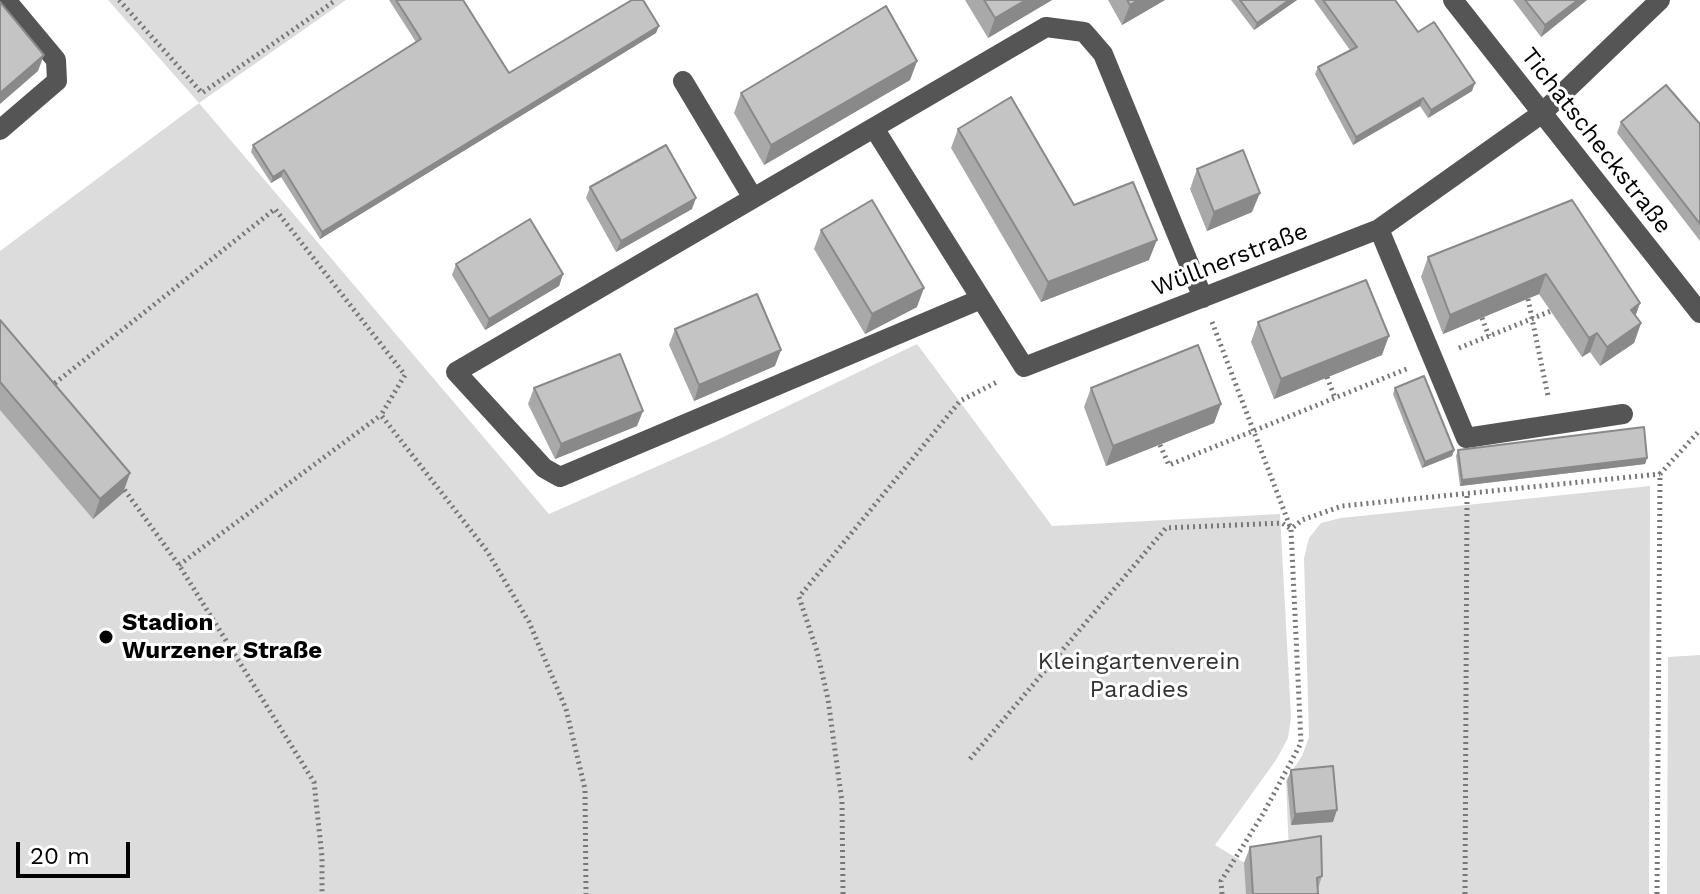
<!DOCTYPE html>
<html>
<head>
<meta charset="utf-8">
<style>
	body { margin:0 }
	#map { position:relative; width:1700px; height:894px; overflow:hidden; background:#fff; font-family:"Work Sans",sans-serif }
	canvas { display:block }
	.scale { position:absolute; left:16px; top:842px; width:114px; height:36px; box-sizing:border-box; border:4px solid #000; border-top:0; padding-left:10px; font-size:24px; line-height:28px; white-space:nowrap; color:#000; -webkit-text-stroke:6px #fff; paint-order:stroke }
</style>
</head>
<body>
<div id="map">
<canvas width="1700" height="894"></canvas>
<div class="scale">20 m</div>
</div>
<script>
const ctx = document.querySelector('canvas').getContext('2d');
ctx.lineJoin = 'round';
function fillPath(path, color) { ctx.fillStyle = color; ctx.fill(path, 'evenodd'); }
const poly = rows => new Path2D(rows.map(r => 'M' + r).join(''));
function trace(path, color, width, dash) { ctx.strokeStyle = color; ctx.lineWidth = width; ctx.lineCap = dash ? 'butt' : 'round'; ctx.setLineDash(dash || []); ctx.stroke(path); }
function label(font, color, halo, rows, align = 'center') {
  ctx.font = font + ' "Work Sans",sans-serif'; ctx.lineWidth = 6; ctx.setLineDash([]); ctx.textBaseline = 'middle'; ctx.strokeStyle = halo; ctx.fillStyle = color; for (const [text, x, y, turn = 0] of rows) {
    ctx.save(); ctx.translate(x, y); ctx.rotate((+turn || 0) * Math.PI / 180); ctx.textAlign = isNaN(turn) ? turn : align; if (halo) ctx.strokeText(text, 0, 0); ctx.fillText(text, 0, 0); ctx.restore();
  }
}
fillPath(poly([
	[108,0,346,0,199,103,549,514,717,440,917,344,1052,526,1280,514,1291,717,1288,738,1276,760,1215,845,1243,862,1289,855,1286,780,1302,756,1309,737,1304,558,1309,538,1321,523,1341,518,1650,486,1649,894,0,894,0,251,199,103],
	[1700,655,1700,894,1667,894,1668,657]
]), '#dcdcdc');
trace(poly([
	[119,0,202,93,336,0],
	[1528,299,1548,396],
	[1482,318,1489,336],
	[1212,322,1291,529],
	[1459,348,1551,311],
	[1327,377,1335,398],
	[50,387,275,209,405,375,381,415,487,551,529,622,566,709,585,789,586,894],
	[1160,445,1169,465,1409,368],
	[121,485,179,565,314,782,322,857,322,894],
	[179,565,381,415],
	[970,759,1166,528,1282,523,1291,529],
	[843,894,842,802,828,699,817,651,799,597,960,401,999,381],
	[1222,894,1221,881,1263,814,1301,743,1291,529,1302,520,1342,506,1660,474],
	[1465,894,1467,494],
	[1657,894,1660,474,1700,430]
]), '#777', 5, [2, 4]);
trace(poly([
	[1453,0,1700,313],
	[683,81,753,198],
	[874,128,1024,367,1379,229,1541,114,1660,0],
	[0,130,57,81,56,60,6,0],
	[1379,229,1466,438,1623,414],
	[981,299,560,477,544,468,456,372,1046,27,1084,32,1103,54,1203,298]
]), '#555', 20);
fillPath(poly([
	[389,0,463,0,509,73,656,33,320,239,281,177,271,183,251,152,253,145,416,42],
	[965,0,1052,0,988,38],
	[1108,0,1165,0,1122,25],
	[1231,0,1297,0,1254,30],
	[1314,0,1395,0,1418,32,1472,91,1428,118,1420,106,1353,145,1315,74,1318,67,1350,50],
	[1513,0,1587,0,1541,37],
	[917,61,910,80,764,165,734,113,741,93],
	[1621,122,1700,124,1700,241,1617,133],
	[958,129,1074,205,1149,260,1041,302,951,148],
	[1197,169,1252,212,1207,231,1190,189],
	[590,187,692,209,616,252,586,198],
	[1572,200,1640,303,1635,316,1641,323,1634,343,1600,366,1590,352,1582,357,1539,294,1443,334,1421,277,1428,257],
	[821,230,917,307,865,334,814,249],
	[456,264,563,274,559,286,485,330,452,275],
	[0,320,130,473,123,493,93,519,0,410],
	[1258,322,1382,355,1274,399,1251,342],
	[675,329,775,366,694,401,669,345],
	[534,388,637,426,555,459,528,404],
	[1091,388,1221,404,1214,423,1106,466,1084,407],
	[1395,388,1454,450,1452,456,1422,468,1393,394],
	[1458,450,1647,458,1645,464,1460,486,1456,456],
	[1291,770,1333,822,1291,825,1287,781],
	[1250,847,1322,876,1318,889,1318,894,1246,894,1244,863]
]), '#a9a9a9');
fillPath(poly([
	[1026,0,1052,0,988,38,995,18],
	[1138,0,1165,0,1122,25,1130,5],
	[1289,0,1297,0,1254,30,1257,23],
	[1578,0,1587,0,1541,37,1545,25],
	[659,26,656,33,320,239,322,232],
	[44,55,38,71,0,104,0,93],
	[917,61,910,80,764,165,771,145],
	[1475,83,1472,91,1428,118,1431,110],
	[1423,98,1420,106,1353,145,1356,137],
	[284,170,281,177,271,183,273,177],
	[1260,193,1252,212,1207,231,1214,212],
	[696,198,692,209,616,252,621,241],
	[1157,240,1149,260,1041,302,1048,282],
	[563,274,559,286,485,330,489,319],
	[1546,274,1539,294,1443,334,1450,315],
	[924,288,917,307,865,334,872,314],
	[1640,303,1633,323,1631,310],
	[1641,323,1634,343,1600,366,1607,347],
	[1597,333,1590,352,1582,357,1589,338],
	[1389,336,1382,355,1274,399,1281,379],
	[781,350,775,366,694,401,699,385],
	[1221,404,1214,423,1106,466,1113,446],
	[643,411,637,426,555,459,561,444],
	[1454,450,1452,456,1422,468,1425,462],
	[1647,458,1645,464,1460,486,1462,480],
	[130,473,123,493,93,519,100,499],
	[1337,810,1333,822,1291,825,1295,814]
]), '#898989');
const building = poly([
	[396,0,463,0,509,73,632,0,643,0,659,26,322,232,284,170,273,177,253,145,421,39,396,0],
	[984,0,1026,0,995,18,984,0],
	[1127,0,1138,0,1130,5,1127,0],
	[1240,0,1289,0,1257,23,1240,0],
	[1323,0,1395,0,1418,32,1434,22,1475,83,1431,110,1423,98,1356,137,1318,67,1357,47,1323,0],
	[1525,0,1578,0,1545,25,1525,0],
	[0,2,44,55,0,93,0,2],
	[886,6,917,61,771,145,741,93,886,6],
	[1666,85,1700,124,1700,224,1621,122,1666,85],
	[1011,97,1074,205,1133,182,1157,240,1048,282,958,129,1011,97],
	[666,145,696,198,621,241,590,187,666,145],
	[1243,150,1260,193,1214,212,1197,169,1243,150],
	[872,200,924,288,872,314,821,230,872,200],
	[1572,200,1640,303,1631,310,1641,323,1607,347,1597,333,1589,338,1546,274,1450,315,1428,257,1572,200],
	[530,219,563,274,489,319,456,264,530,219],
	[1366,280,1389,336,1281,379,1258,322,1366,280],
	[757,294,781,350,699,385,675,329,757,294],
	[0,320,130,473,100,499,0,382,0,320],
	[1198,345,1221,404,1113,446,1091,388,1198,345],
	[620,354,643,411,561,444,534,388,620,354],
	[1424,376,1454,450,1425,462,1395,388,1424,376],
	[1644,427,1647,458,1462,480,1458,450,1644,427],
	[1333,766,1337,810,1295,814,1291,770,1333,766],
	[1321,836,1322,876,1317,878,1318,894,1253,894,1250,847,1321,836]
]);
fillPath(building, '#c4c4c4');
trace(building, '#898989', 2);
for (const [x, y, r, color] of [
	[106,637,8,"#000"]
]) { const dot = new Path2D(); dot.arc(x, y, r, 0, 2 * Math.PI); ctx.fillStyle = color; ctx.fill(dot); trace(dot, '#fff', 3); }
label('24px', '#000', '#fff', [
	["Tichatscheckstraße",1596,141,52],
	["Wüllnerstraße",1230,260,-21]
]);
label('bold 24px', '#000', '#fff', [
	["Stadion",122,623],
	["Wurzener Straße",122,651]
], 'left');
label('24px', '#333', '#fff', [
	["Kleingartenverein",1139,662],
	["Paradies",1139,690]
]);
</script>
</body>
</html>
